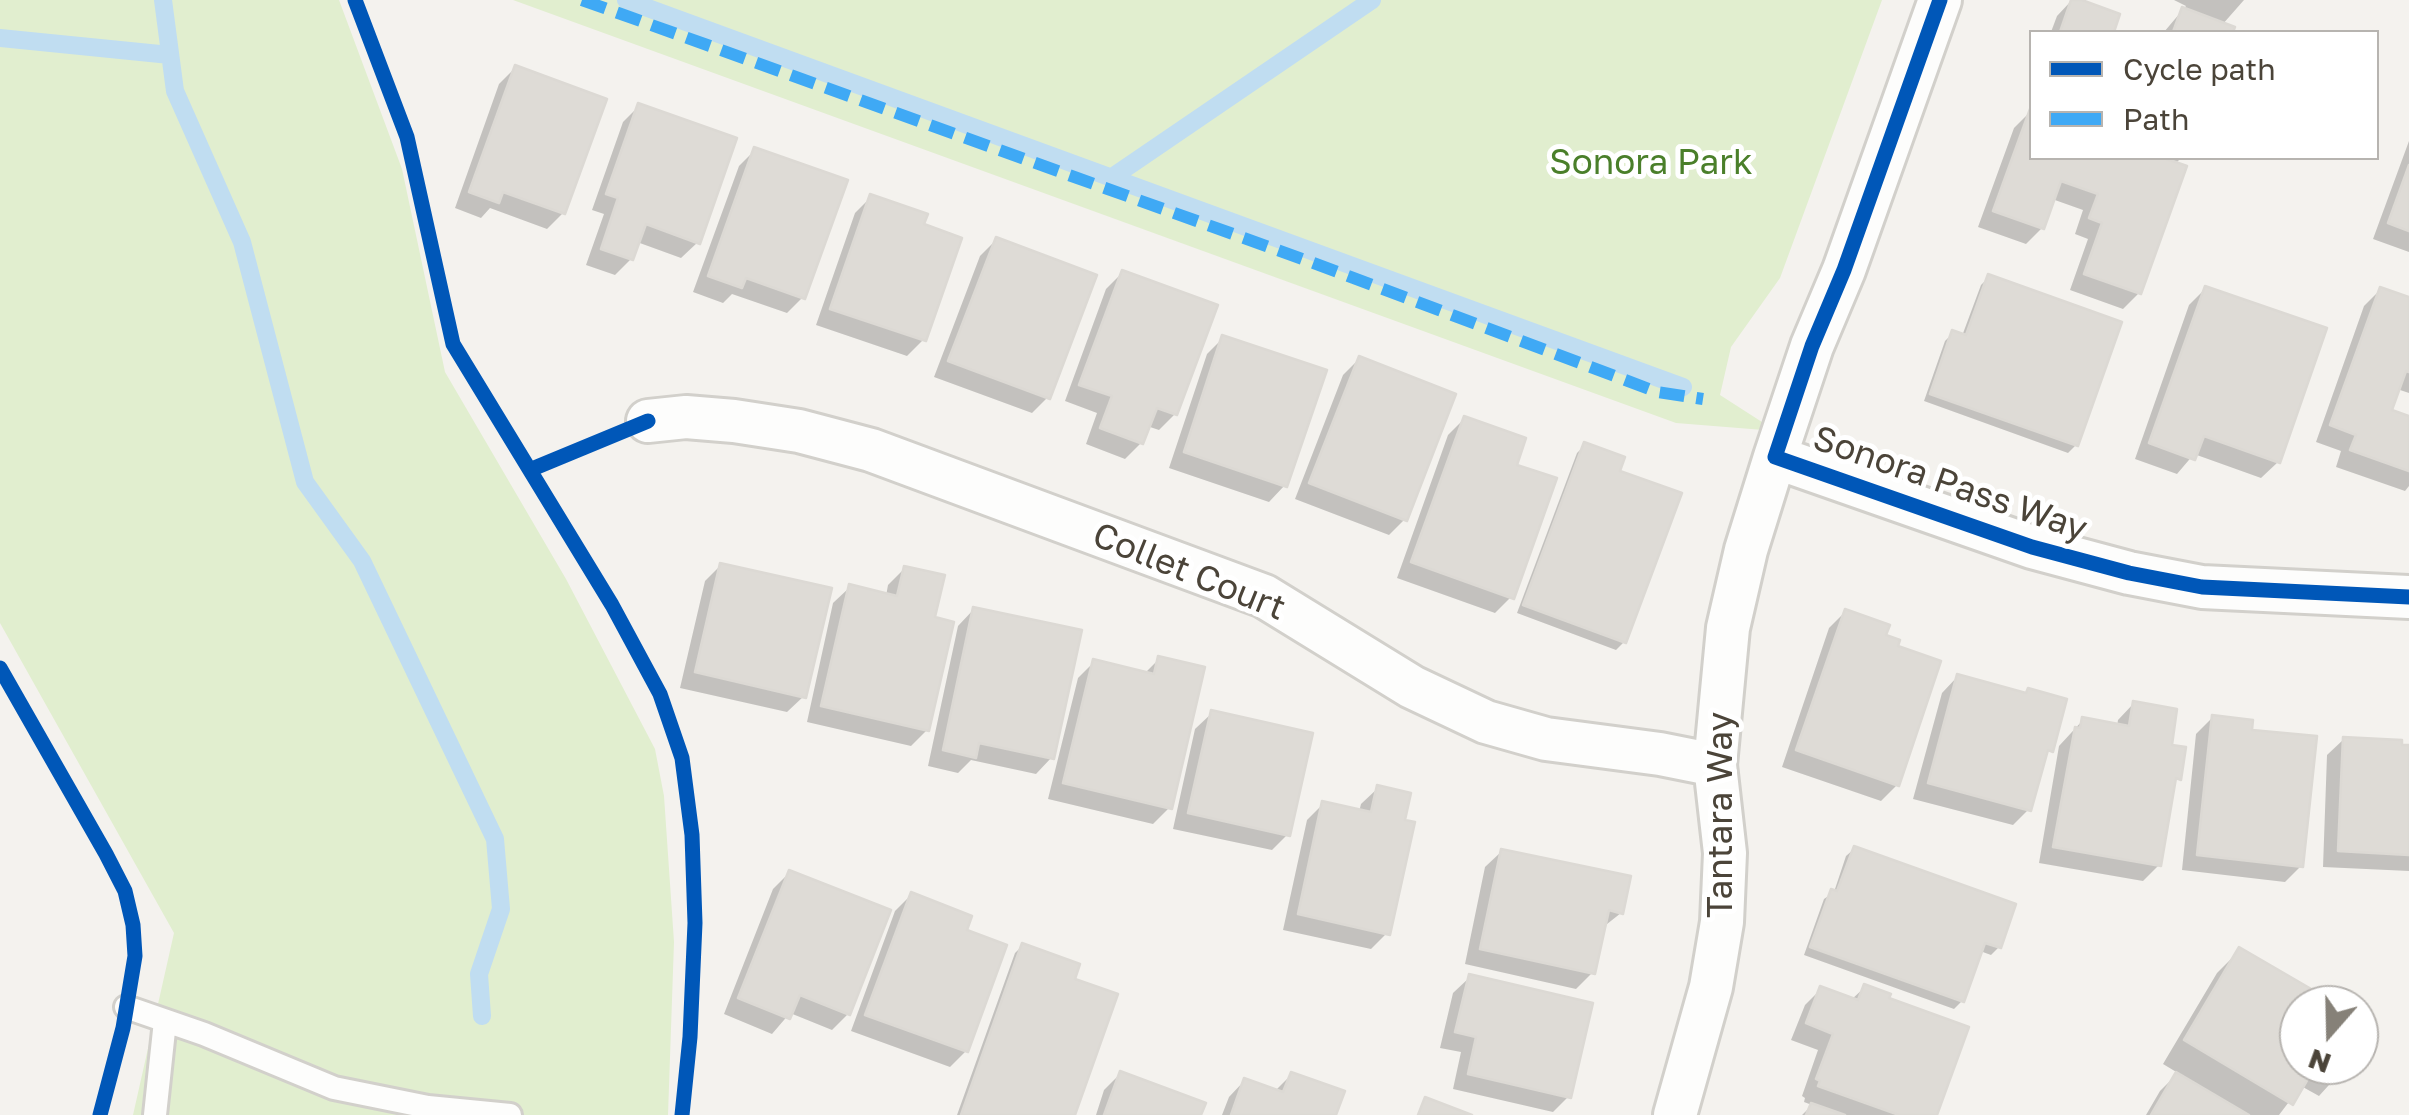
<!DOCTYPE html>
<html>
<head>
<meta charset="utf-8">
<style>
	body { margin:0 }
	#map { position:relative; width:2409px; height:1115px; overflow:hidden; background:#f4f2ee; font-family:"Golos Text",sans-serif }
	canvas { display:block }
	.legend { position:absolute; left:2029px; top:30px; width:350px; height:130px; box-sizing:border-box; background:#fff; border:2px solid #b7b4b0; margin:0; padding:12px 18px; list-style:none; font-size:30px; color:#4b4439 }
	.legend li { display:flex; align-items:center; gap:20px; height:50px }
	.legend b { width:50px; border:2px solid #b7b4b0 }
	.north { position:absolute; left:2279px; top:985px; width:100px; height:100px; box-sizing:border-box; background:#fff; border:2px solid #b7b4b0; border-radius:50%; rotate:200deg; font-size:28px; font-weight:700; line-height:40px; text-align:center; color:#4b4439 }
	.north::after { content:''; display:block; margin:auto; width:35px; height:45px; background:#868178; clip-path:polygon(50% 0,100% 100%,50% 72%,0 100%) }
</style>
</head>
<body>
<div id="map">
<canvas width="2409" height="1115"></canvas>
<ul class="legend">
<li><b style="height:12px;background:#0057b8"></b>Cycle path</li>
<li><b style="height:12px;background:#3fa9f5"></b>Path</li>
</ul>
<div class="north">N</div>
</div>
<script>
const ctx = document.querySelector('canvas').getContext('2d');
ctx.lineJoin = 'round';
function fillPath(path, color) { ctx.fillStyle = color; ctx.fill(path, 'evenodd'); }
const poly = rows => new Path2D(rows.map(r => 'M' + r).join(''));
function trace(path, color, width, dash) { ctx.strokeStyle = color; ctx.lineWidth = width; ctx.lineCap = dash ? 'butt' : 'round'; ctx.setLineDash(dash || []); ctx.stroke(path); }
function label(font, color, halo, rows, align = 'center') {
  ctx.font = font + ' "Golos Text",sans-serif'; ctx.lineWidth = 10; ctx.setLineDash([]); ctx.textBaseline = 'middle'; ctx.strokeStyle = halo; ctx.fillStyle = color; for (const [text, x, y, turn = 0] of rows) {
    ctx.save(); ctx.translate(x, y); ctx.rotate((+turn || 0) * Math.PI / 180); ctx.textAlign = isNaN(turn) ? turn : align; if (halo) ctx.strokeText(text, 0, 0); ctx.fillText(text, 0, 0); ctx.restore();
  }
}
fillPath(poly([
	[0,0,339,0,402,169,445,372,566,579,655,749,664,796,674,942,668,1115,133,1115,174,933,0,623],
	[513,0,1882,0,1780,278,1731,347,1720,395,1776,431,1676,423]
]), '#e1eecf');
fillPath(poly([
	[2072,0,2117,16,2111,32,2051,32,2057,16],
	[2174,0,2244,0,2222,25,2232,28,2231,32,2164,32,2186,6],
	[515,68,563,213,547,229,490,208,481,218,455,208,499,84],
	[639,106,698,242,681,258,637,242,631,259,615,275,586,265,604,214,592,210,623,122],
	[2031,111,2032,158,2181,158,2175,164,2139,293,2123,309,2070,290,2088,239,2075,234,2083,210,2052,199,2042,228,2026,244,1978,227,2014,128],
	[2409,141,2409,252,2373,239],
	[755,150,803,297,787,313,732,294,723,303,693,292,739,166],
	[871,197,921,226,923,340,907,356,816,325,855,213],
	[996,240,1048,397,1032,413,934,377,980,256],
	[1122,273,1175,414,1159,430,1147,426,1141,443,1125,459,1086,444,1097,413,1065,401,1106,289],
	[1989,277,2076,445,2068,453,1924,401,1945,341,1953,333,1962,336,1981,285],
	[2205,289,2278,462,2261,478,2194,454,2177,474,2135,459,2189,305],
	[2380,290,2409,300,2409,393,2397,389,2389,411,2409,418,2409,486,2405,491,2336,467,2341,451,2316,442,2364,306],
	[1223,338,1285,485,1269,502,1169,468,1207,354],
	[1359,359,1405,519,1389,535,1295,499,1343,375],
	[1464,419,1514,466,1511,597,1495,613,1397,578,1448,435],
	[1585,445,1617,472,1624,642,1616,650,1517,613,1577,453],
	[721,565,804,696,787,712,680,688,705,581],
	[905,568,933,619,927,730,911,746,807,722,833,603,850,587,886,596,888,585],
	[974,609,1052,757,1036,774,971,760,958,773,928,766,958,626],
	[1845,612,1897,785,1881,801,1782,767,1829,628],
	[1159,659,1169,808,1153,824,1048,799,1078,678,1094,662,1144,674],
	[1958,676,2050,750,2043,758,2029,809,2013,825,1913,799,1942,693],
	[2134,703,2169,747,2178,778,2173,784,2159,865,2143,881,2039,863,2059,746,2083,720,2117,726,2118,720],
	[1212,713,1288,834,1272,850,1173,829,1195,729],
	[2212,718,2250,732,2301,866,2285,882,2182,870,2196,734],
	[2344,739,2409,746,2409,871,2323,867,2327,755],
	[1378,788,1387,933,1371,949,1283,930,1307,820,1323,804,1359,812,1361,804],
	[1854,849,1999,947,1991,955,1980,951,1962,1001,1954,1009,1804,955,1824,899,1834,892,1846,856],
	[1502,851,1621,913,1602,928,1592,973,1576,989,1465,964,1485,867],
	[789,873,848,1014,832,1030,790,1013,772,1034,724,1014,773,889],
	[911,895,964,931,966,1051,950,1067,851,1031,895,911],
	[1022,946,1071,980,1073,1115,957,1115,1015,953],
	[2240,950,2333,1005,2299,1005,2299,1065,2347,1065,2319,1096,2301,1086,2279,1115,2146,1115,2160,1091,2178,1073,2163,1064,2217,973],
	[1470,977,1569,1096,1553,1112,1453,1089,1461,1052,1440,1048,1453,993],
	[1865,987,1935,1115,1802,1115,1812,1105,1804,1102,1805,1098,1802,1096,1818,1050,1791,1040,1805,1005,1821,989,1851,1000],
	[1120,1074,1199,1115,1096,1115,1104,1090],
	[1291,1075,1334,1115,1222,1115,1229,1097,1245,1080,1275,1091]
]), '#0003');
trace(poly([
	[163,0,175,91,242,242,305,482,362,561,495,839,501,909,479,974,482,1016],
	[626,0,1683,387],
	[0,38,170,55],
	[1111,178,1372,0]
]), '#c0ddf1', 18);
const building = poly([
	[2071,0,2082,0,2120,14,2114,32,2060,32,2071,0],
	[2182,7,2235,27,2233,32,2173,32,2182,7],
	[515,65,607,99,565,214,503,192,499,203,469,192,515,65],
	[638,103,737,138,700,244,646,224,633,260,601,249,618,198,606,194,638,103],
	[2030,109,2032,158,2164,158,2187,166,2141,294,2084,274,2102,223,2089,218,2098,194,2061,181,2044,229,1993,211,2030,109],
	[754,147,848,180,805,299,746,278,742,288,708,276,754,147],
	[2409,165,2409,231,2388,223,2409,165],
	[870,194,928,214,924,224,962,238,926,341,830,309,870,194],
	[996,237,1097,275,1050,399,948,361,996,237],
	[1122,270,1218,305,1177,415,1157,408,1143,444,1100,428,1112,396,1079,385,1122,270],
	[1988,274,2122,322,2078,446,1930,394,1952,330,1966,335,1988,274],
	[2205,286,2327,328,2280,463,2204,436,2195,460,2149,443,2205,286],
	[2380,287,2409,297,2409,372,2406,371,2392,410,2409,416,2409,471,2350,450,2356,435,2330,425,2380,287],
	[1222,335,1327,370,1287,487,1184,452,1222,335],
	[1359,356,1456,394,1407,521,1309,483,1359,356],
	[1464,416,1526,438,1517,465,1557,478,1514,599,1411,562,1464,416],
	[1584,442,1625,457,1620,471,1682,493,1626,643,1523,605,1584,442],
	[720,563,832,588,806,698,695,672,720,563],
	[904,566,945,575,935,617,954,622,929,731,821,706,849,584,897,596,904,566],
	[973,607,1082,630,1054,759,979,743,976,758,943,750,973,607],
	[1845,609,1890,625,1886,635,1900,640,1898,646,1941,661,1899,786,1796,750,1845,609],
	[1158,656,1205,667,1172,809,1063,783,1093,659,1154,674,1158,656],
	[1957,674,2026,693,2028,688,2067,699,2053,752,2048,750,2031,811,1928,783,1957,674],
	[2133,701,2177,709,2172,745,2186,747,2181,780,2176,778,2161,866,2053,847,2075,727,2080,728,2082,717,2129,726,2133,701],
	[1211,710,1313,733,1290,836,1188,813,1211,710],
	[2212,715,2253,720,2252,730,2317,736,2303,867,2197,855,2212,715],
	[2343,737,2402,740,2402,745,2409,745,2409,855,2338,851,2343,737],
	[1377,785,1411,793,1405,820,1415,822,1390,935,1298,914,1322,801,1371,812,1377,785],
	[1854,846,2016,904,2001,948,1985,943,1964,1002,1810,947,1831,889,1837,891,1854,846],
	[1501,849,1631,876,1623,914,1609,910,1595,974,1480,949,1501,849],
	[789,870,891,910,850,1015,800,995,790,1019,738,998,789,870],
	[911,892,972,916,967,930,1007,945,968,1052,865,1015,911,892],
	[1022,943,1080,964,1075,979,1118,994,1075,1115,961,1115,1022,943],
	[2239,947,2337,1004,2299,1005,2299,1065,2316,1065,2293,1105,2184,1040,2239,947],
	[1469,974,1593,1003,1571,1098,1468,1074,1476,1037,1455,1032,1469,974],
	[1864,984,1891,994,1889,998,1969,1027,1937,1115,1899,1115,1818,1086,1820,1081,1816,1079,1833,1034,1806,1023,1820,986,1858,1000,1864,984],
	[1120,1071,1206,1103,1201,1115,1104,1115,1120,1071],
	[1291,1072,1345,1091,1336,1115,1231,1115,1244,1078,1283,1092,1291,1072],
	[2176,1072,2249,1115,2151,1115,2176,1072],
	[1425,1097,1472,1115,1418,1115,1425,1097],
	[1811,1103,1845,1115,1806,1115,1811,1103]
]);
fillPath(building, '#dedbd6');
trace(building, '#dcd9d4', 2.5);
const service = poly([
	[126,1007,204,1034,334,1088,428,1107,510,1115],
	[155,1115,165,1021]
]);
const minor = poly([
	[1940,0,1844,270,1812,346,1775,457,2032,547,2129,573,2202,587,2409,597],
	[648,421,686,417,734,421,799,431,871,450,1264,596,1412,687,1486,722,1546,739,1660,754,1715,765],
	[1675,1115,1711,987,1722,922,1725,853,1715,765,1728,628,1746,550,1775,457]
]);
trace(service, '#d2d0cb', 28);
trace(minor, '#d2d0cb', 48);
trace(service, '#fdfdfc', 22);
trace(minor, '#fdfdfc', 42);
trace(poly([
	[582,0,1308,261,1657,392,1703,399]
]), '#3fa9f5', 12, [25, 12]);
trace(poly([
	[355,0,407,137,453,344,612,605,660,694,682,758,692,835,695,923,690,1037,682,1115],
	[1940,0,1844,270,1812,346,1775,457,2032,547,2129,573,2202,587,2409,597],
	[532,469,648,421],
	[0,668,106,854,125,891,133,925,135,956,123,1028,100,1115]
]), '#0057b8', 15);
label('35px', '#4a7f2a', '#fff', [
	["Sonora Park",1651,163]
]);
label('35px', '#4b4439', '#fff', [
	["Sonora Pass Way",1950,484,19],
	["Collet Court",1189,572,22],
	["Tantara Way",1721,815,-90]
]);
</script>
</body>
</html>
